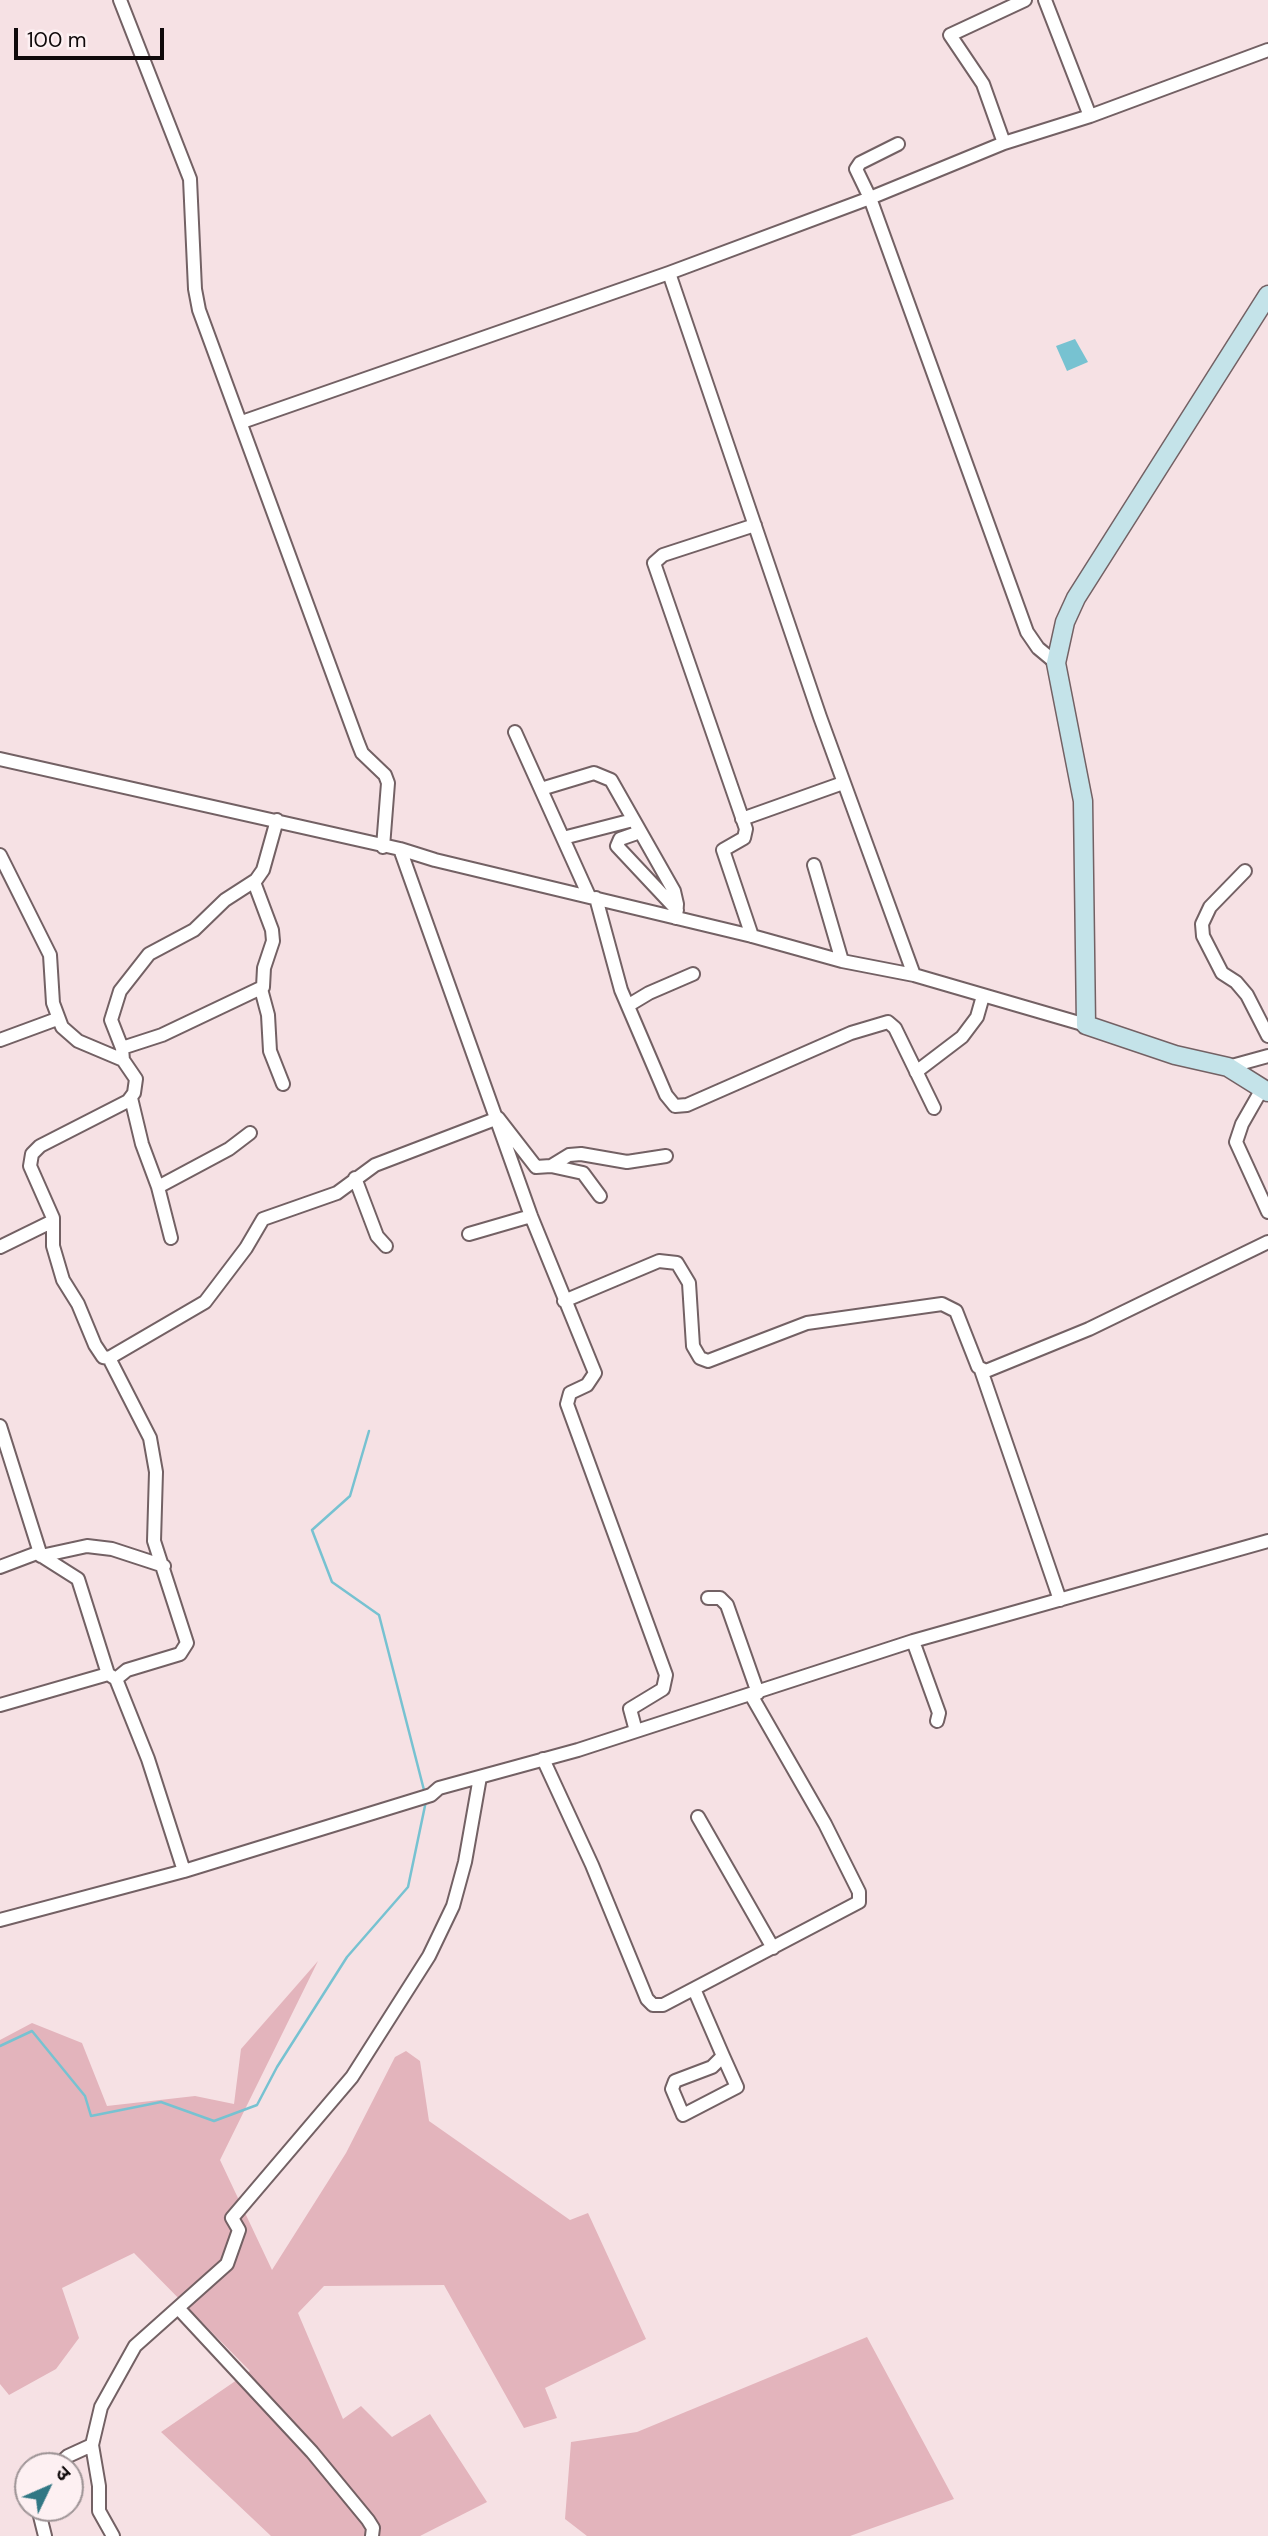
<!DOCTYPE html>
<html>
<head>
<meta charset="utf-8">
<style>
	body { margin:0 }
	#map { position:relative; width:1268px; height:2536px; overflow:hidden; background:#f6e1e4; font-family:"DM Sans","Noto Sans Devanagari",sans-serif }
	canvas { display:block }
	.north { position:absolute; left:14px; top:2452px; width:70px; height:70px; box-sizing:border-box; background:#fdf0f2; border:2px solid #9e9496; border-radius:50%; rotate:46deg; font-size:19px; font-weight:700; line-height:28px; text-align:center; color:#100a0b }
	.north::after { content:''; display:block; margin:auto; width:24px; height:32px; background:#317784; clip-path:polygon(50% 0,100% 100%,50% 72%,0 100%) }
	.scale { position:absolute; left:14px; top:28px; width:150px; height:32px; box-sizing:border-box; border:4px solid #100a0b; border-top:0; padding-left:9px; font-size:21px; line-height:24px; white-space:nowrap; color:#100a0b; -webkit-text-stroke:5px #fdf0f2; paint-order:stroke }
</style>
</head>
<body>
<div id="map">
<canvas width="1268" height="2536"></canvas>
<div class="north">उ</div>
<div class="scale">100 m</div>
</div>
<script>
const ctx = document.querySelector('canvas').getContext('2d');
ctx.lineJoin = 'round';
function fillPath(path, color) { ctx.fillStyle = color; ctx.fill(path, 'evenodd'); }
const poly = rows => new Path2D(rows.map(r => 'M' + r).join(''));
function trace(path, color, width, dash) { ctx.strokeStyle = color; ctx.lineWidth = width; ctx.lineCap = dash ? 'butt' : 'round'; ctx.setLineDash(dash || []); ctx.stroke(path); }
fillPath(poly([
	[318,1961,220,2160,272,2270,346,2153,395,2057,406,2051,420,2061,429,2121,570,2220,588,2213,646,2339,545,2388,557,2418,524,2428,444,2285,324,2286,298,2313,343,2419,361,2406,392,2437,430,2414,487,2502,420,2536,271,2536,161,2432,250,2371,134,2253,62,2288,79,2338,56,2369,9,2395,0,2384,0,2040,32,2023,82,2043,107,2106,195,2096,234,2104,241,2049],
	[867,2337,954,2499,850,2536,587,2536,565,2519,571,2442,637,2432]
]), '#e3b4bc');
fillPath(poly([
	[1075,339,1088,362,1067,371,1056,346]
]), '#77c2d1');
trace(poly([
	[369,1431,350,1496,312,1530,332,1582,379,1615,425,1794],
	[0,2046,32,2031,85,2096,91,2116,161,2102,214,2121,257,2105,277,2067,347,1957,408,1887,426,1801]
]), '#77c2d1', 2.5);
const street = poly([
	[120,0,190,179,195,289,199,310,358,743,362,753,385,775,388,783,383,847],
	[1045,0,1090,116],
	[1004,143,983,84,950,35,1025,0],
	[898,144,860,163,856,169,870,198,1027,632,1038,648,1056,663],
	[669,273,820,717,914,975],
	[242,422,669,273,870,198,1004,143,1090,116,1268,50],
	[515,732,589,896],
	[0,759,400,849,435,860,752,936,842,961,914,975,1086,1025],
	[541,789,594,773,611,780,674,891,677,904,676,918],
	[742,819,843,783],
	[640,832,620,839,617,846,677,910],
	[563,838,633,820],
	[400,849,531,1216,595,1373,587,1385,570,1393,567,1404,666,1675,663,1689,630,1709,636,1731],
	[0,855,50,955,53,1003,62,1027,78,1041,123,1060,136,1079,134,1093,128,1101,40,1146,32,1154,30,1166,53,1218,53,1246,63,1280,78,1304,95,1345,103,1357,109,1358,150,1438,156,1472,154,1541,187,1643,180,1654,127,1670,116,1679,108,1674,0,1705],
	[814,865,842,961],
	[1245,871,1210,907,1202,924,1203,936,1222,973,1236,982,1247,995,1268,1036],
	[596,898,621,990,666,1095,675,1106,687,1105,851,1033,888,1022,895,1028,934,1108],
	[752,936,723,850,744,838,746,829,654,563,663,555,755,525],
	[261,989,268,1015,270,1051,283,1084],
	[629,1005,649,993,693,974],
	[0,1040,57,1019],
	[122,1048,162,1035,263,987,264,968,273,941,272,930,254,882],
	[123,1060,122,1048,111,1020,120,991,149,954,194,930,225,900,256,880,263,870,277,820],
	[1228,1067,1268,1056],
	[916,1072,962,1037,977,1017,983,996],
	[1262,1089,1242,1124,1236,1142,1268,1212],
	[131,1098,142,1144,158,1187,229,1149,250,1133],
	[551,1166,569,1155,581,1154,627,1162,666,1156],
	[355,1178,377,1236,386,1246],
	[158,1187,171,1238],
	[469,1234,531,1216],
	[0,1247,51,1222],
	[564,1301,659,1261,677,1263,689,1283,693,1346,700,1358,708,1361,807,1323,942,1304,956,1311,978,1367,986,1371,1089,1329,1268,1242],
	[109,1358,205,1302,246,1248,263,1219,337,1193,375,1165,498,1118,536,1167,551,1166,583,1173,600,1196],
	[981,1370,1060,1600],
	[0,1426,41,1556],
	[37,1553,78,1579,108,1674],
	[0,1567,37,1553,41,1556,87,1546,112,1549,164,1566],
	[708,1598,720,1598,727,1605,758,1693],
	[913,1641,939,1713,937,1721],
	[116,1679,148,1759,184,1871],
	[543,1759,592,1865,647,1999,653,2005,663,2005,859,1902,859,1892,825,1824,751,1695],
	[698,1817,773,1948],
	[0,1920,184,1871,431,1795,439,1788,578,1750,913,1641,1268,1541],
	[694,1989,723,2056,737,2087,683,2115,672,2089,675,2081,712,2067,723,2056],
	[179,2309,312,2452,368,2520,373,2528,372,2536],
	[57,2466,68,2456,92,2445],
	[38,2508,45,2536],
	[113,2536,99,2511,99,2486,92,2445,101,2407,135,2346,227,2264,239,2230,232,2218,352,2077,429,1956,453,1906,465,1862,480,1777]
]);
const secondary = poly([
	[1268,295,1076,598,1065,622,1056,663,1083,801,1086,1025,1175,1055,1228,1067,1268,1092]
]);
trace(street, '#736164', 16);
trace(secondary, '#736164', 21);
trace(street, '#fff', 12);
trace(secondary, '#c4e3e9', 18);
</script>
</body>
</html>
